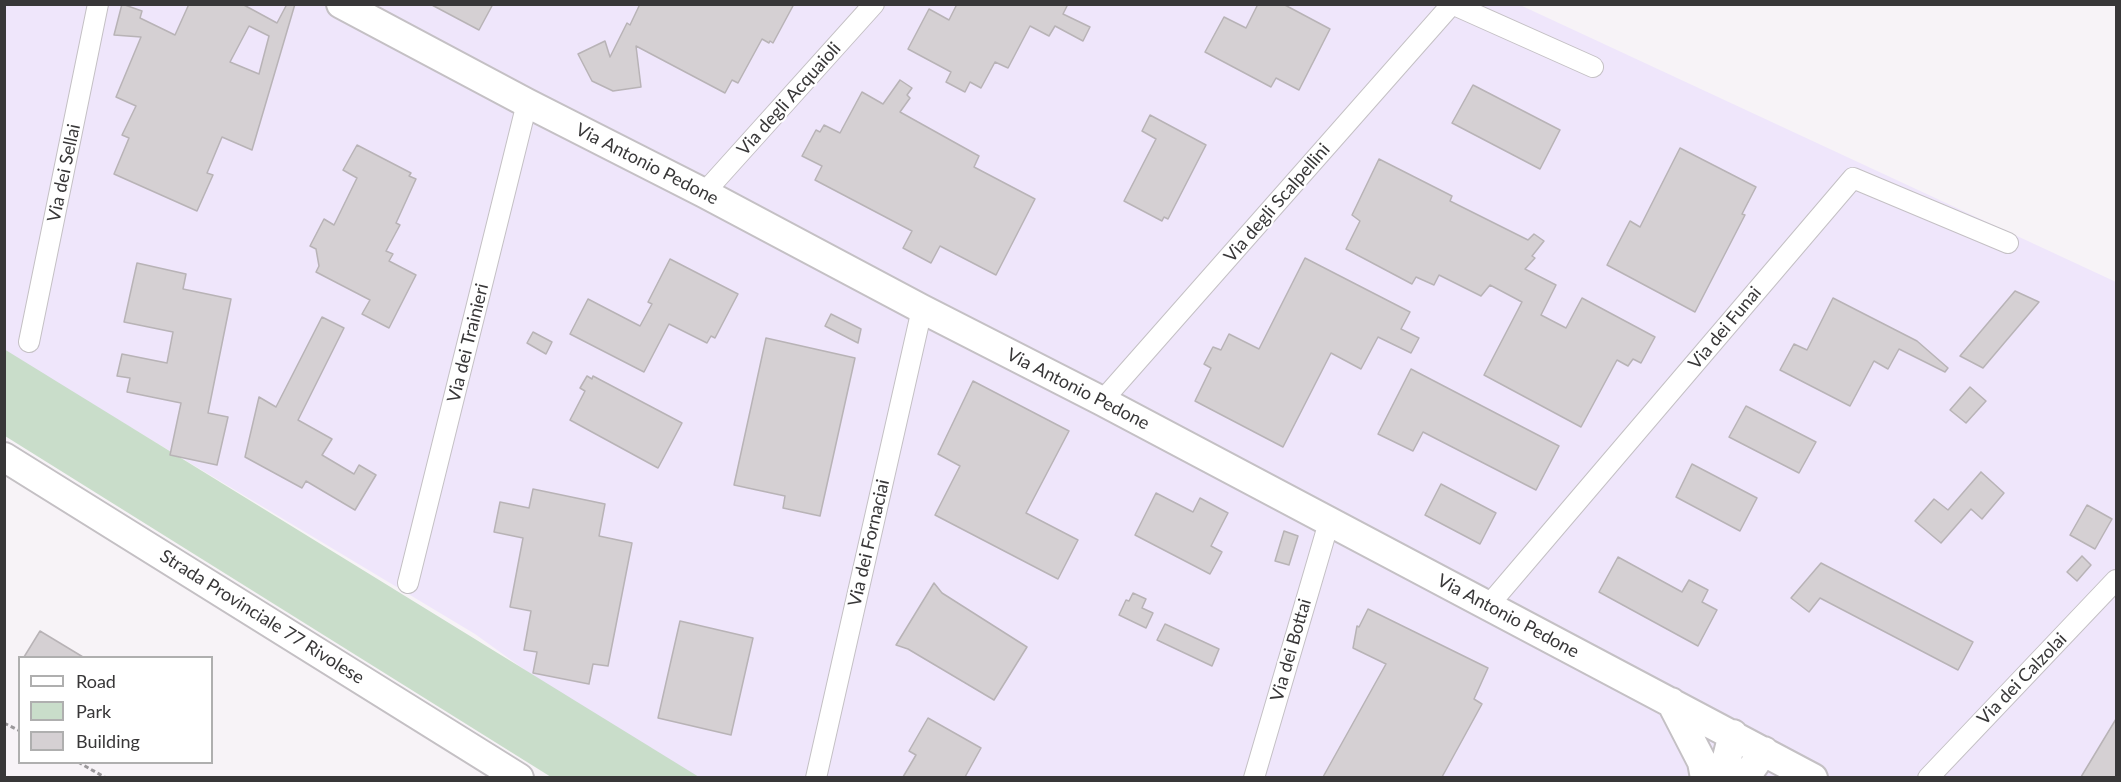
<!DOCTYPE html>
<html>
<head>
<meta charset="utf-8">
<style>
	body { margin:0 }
	#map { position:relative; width:2121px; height:782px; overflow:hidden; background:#f7f3f7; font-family:Lato,sans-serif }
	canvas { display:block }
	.frame { position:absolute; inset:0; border:6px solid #383738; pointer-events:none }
	.legend { position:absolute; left:18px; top:656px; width:195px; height:108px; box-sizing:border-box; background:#fff; border:2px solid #afafaf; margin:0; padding:8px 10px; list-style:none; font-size:18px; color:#383738 }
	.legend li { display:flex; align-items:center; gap:12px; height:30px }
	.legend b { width:30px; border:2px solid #afafaf }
</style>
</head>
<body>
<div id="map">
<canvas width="2121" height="782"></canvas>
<div class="frame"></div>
<ul class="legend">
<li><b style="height:8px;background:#fff"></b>Road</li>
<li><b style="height:16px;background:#c9ddca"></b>Park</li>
<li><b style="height:16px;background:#d5d0d3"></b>Building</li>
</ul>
</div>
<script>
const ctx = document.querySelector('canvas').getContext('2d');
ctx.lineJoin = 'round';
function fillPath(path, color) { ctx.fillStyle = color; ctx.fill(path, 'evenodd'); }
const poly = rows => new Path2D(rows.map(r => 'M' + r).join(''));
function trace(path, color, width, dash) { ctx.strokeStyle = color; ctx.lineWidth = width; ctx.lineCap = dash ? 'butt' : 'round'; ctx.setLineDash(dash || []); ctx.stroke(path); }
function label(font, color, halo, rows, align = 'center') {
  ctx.font = font + ' Lato,sans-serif'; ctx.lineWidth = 4.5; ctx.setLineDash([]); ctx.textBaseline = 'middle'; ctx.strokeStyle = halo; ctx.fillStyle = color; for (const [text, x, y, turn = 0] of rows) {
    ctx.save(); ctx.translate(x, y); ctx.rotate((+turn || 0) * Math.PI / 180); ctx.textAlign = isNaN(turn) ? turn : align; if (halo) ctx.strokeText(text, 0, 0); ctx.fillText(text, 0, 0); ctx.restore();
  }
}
fillPath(poly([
	[4,5,1520,5,2116,282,2116,777,673,777,475,634,5,352]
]), '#efe6fb');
fillPath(poly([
	[4,349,699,777,551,777,5,436]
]), '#c9ddca');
const building = poly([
	[122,4,142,11,140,18,175,35,189,4,242,4,277,23,287,4,295,4,252,150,222,137,207,173,213,175,197,211,114,174,129,138,122,135,136,106,116,97,141,37,114,35,122,4],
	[249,26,269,36,259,74,230,62,249,26],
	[430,4,493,4,479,30,430,4],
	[640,4,794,4,773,43,770,41,769,43,762,39,738,83,732,80,725,93,636,46,641,87,613,91,592,81,578,54,605,41,610,57,627,23,630,25,640,4],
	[957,4,1068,4,1063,14,1090,27,1083,41,1055,26,1049,36,1030,26,1008,68,995,62,981,88,970,82,965,92,946,82,951,72,908,49,929,9,949,20,957,4],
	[1258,4,1283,4,1330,29,1299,90,1276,78,1271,87,1205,52,1224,17,1246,28,1258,4],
	[900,80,912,88,907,95,910,98,900,112,979,156,974,167,1035,199,996,275,940,246,931,263,903,248,912,231,815,180,822,166,802,156,816,130,820,132,824,125,840,133,862,92,883,104,900,80],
	[1473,85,1560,130,1540,169,1452,123,1473,85],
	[1150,115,1206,145,1168,219,1164,217,1162,221,1124,201,1156,139,1142,131,1150,115],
	[357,145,411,173,409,176,416,179,396,223,400,225,386,251,393,254,389,261,416,275,389,328,362,314,370,300,316,272,319,266,316,249,310,246,324,219,334,225,357,178,343,170,357,145],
	[1680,148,1756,187,1742,214,1745,215,1695,312,1607,265,1630,221,1640,227,1680,148],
	[1379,159,1452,196,1450,201,1528,240,1534,234,1544,241,1532,256,1535,258,1525,269,1556,285,1541,315,1566,328,1582,298,1655,337,1641,363,1633,359,1628,366,1617,360,1581,427,1484,375,1522,302,1490,285,1481,296,1439,275,1434,285,1416,277,1412,284,1346,249,1360,221,1352,215,1379,159],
	[1305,258,1410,312,1401,329,1419,338,1411,353,1378,337,1361,369,1331,353,1283,447,1195,401,1211,368,1204,364,1213,347,1221,350,1229,334,1259,349,1305,258],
	[670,259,738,294,715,338,711,336,707,343,669,324,644,372,570,334,588,299,640,326,652,304,648,302,670,259],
	[137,263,186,274,183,289,231,299,208,413,228,417,217,465,170,455,181,403,127,392,130,378,117,376,122,354,167,363,173,332,124,322,137,263],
	[2015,291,2039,302,1983,368,1960,356,2015,291],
	[1833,298,1917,341,1948,368,1945,372,1899,349,1888,369,1874,361,1850,406,1780,370,1794,344,1807,350,1833,298],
	[831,314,861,329,858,343,825,326,831,314],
	[322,317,344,328,298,420,332,439,322,455,354,474,359,465,376,475,355,510,306,481,302,488,245,457,259,397,276,407,322,317],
	[533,332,552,342,546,354,527,343,533,332],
	[766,338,855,358,820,516,783,508,785,496,734,485,766,338],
	[1411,369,1559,446,1536,490,1423,432,1413,451,1378,434,1411,369],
	[587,376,592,379,593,376,682,423,658,468,570,420,585,391,580,388,587,376],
	[973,381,1069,431,1026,513,1078,540,1058,579,935,515,960,466,938,454,973,381],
	[1970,387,1986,401,1966,423,1950,410,1970,387],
	[1746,406,1816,442,1799,473,1729,437,1746,406],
	[1692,464,1757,498,1740,531,1676,497,1692,464],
	[1981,472,2004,493,1982,519,1971,509,1941,543,1915,521,1934,499,1948,510,1981,472],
	[1441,484,1496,513,1480,544,1425,515,1441,484],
	[533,489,605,504,599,536,632,543,608,666,593,664,589,684,533,673,537,652,524,650,531,611,510,607,523,538,494,532,500,502,529,508,533,489],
	[1156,493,1193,512,1200,498,1228,513,1211,546,1222,552,1210,574,1135,535,1156,493],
	[2087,505,2112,519,2095,549,2070,535,2087,505],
	[1284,531,1298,536,1289,565,1275,561,1284,531],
	[2082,556,2091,565,2077,581,2067,572,2082,556],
	[1618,557,1682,592,1689,580,1708,590,1702,602,1717,610,1698,646,1599,592,1618,557],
	[1821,563,1973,642,1958,670,1820,598,1809,612,1791,598,1821,563],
	[934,583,942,593,1027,647,994,700,908,649,896,645,934,583],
	[1133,593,1146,599,1142,608,1153,613,1146,628,1119,615,1126,600,1129,601,1133,593],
	[1368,609,1488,668,1474,699,1482,704,1442,777,1323,777,1386,664,1353,648,1357,626,1359,627,1368,609],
	[680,621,753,638,731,735,658,718,680,621],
	[1165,624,1219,649,1212,666,1157,640,1165,624],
	[40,631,83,657,24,657,40,631],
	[928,718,981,748,965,777,903,777,916,755,909,751,928,718],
	[2116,719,2116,777,2081,777,2116,719]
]);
fillPath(building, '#d5d0d3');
trace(building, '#b8b3b6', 1.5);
const street = poly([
	[1452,4,1593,67],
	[704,193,874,4],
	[29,342,98,4],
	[1102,401,1452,4],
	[408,583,527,103],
	[1488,606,1853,178,2008,243],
	[816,778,922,309],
	[1254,778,1329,522],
	[1928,778,2116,580]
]);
const secondary = poly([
	[341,4,527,103,704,193,922,309,1102,401,1813,778],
	[4,457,519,778],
	[1671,702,1702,762,1705,778],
	[1722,778,1733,734],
	[1745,778,1764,751]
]);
trace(street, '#c4c0c4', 22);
trace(secondary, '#c4c0c4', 32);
trace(poly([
	[4,723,20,731],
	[78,762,106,778]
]), '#9a979a', 3, [4.5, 3]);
trace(street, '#fff', 20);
trace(secondary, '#fff', 28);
label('18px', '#383738', '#fff', [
	["Via degli Acquaioli",789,99,-48],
	["Via Antonio Pedone",647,164,27],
	["Via dei Sellai",64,173,-78],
	["Via degli Scalpellini",1277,203,-49],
	["Via dei Funai",1725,328,-50],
	["Via dei Trainieri",468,343,-76],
	["Via Antonio Pedone",1078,389,27],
	["Via dei Fornaciai",869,543,-77],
	["Via Antonio Pedone",1508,616,28],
	["Strada Provinciale 77 Rivolese",262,617,32],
	["Via dei Bottai",1291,650,-74],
	["Via dei Calzolai",2022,679,-46]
]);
</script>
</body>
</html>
